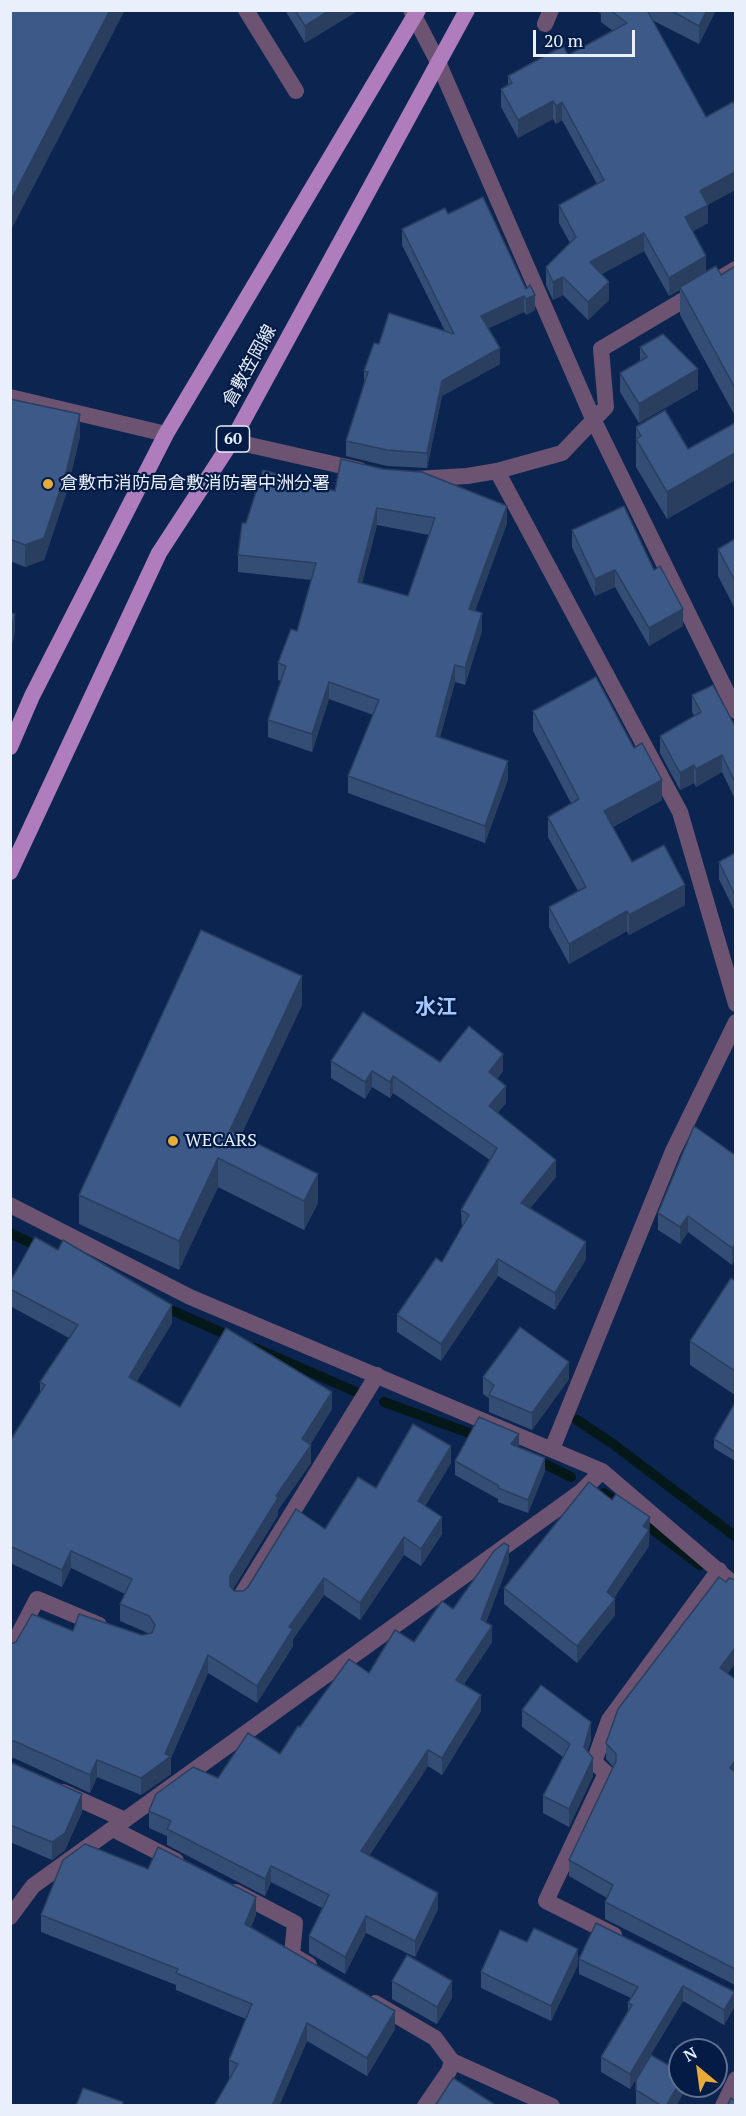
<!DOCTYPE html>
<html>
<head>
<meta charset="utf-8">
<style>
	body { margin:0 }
	#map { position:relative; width:746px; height:2116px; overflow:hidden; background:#0c2550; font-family:"PT Serif",serif }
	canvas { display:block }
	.frame { position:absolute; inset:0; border:12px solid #e9f0fb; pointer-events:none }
	.north { position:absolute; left:668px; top:2038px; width:60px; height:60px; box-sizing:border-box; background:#031b45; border:2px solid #5f708e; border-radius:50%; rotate:331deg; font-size:16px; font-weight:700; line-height:24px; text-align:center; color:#e9f0fb }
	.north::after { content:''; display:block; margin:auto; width:21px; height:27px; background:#e7ac37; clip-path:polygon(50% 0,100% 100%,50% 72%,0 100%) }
	.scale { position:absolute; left:533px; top:30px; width:102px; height:27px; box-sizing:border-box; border:3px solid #e9f0fb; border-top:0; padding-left:8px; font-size:18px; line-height:21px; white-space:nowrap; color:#e9f0fb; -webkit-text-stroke:4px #031b45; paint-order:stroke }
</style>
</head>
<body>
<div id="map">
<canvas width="746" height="2116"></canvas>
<div class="frame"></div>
<div class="north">N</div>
<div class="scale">20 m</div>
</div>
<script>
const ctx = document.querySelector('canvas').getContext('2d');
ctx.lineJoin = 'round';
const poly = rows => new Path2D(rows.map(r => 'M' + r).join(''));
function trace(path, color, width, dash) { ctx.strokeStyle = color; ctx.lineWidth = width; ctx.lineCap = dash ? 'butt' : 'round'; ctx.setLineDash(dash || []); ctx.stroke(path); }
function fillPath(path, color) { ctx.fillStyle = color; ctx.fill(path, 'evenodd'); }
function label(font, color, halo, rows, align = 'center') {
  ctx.font = font + ' "PT Serif","Noto Sans JP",serif'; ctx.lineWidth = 4.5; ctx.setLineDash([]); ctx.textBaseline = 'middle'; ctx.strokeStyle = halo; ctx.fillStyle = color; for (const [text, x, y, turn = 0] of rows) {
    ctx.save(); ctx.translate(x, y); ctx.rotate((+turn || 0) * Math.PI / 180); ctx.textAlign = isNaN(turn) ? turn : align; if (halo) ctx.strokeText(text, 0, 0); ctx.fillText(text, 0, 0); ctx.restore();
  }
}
trace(poly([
	[10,1233,43,1249],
	[160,1305,236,1339],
	[255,1348,354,1391],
	[384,1402,483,1438],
	[577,1420,613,1444,736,1537],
	[533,1458,571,1477],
	[604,1493,623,1507],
	[640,1520,700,1565]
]), '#051819', 10);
trace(poly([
	[246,10,296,91],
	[411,10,438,62,594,421,736,711],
	[545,24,551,10],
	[10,397,166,434],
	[232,441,360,470],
	[497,471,680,812,736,1004],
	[415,479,467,476,497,471,562,453,606,407,601,349,736,269],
	[10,1205,190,1297,602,1471,736,1586],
	[552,1449,673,1151,736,1022],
	[239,1599,377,1375],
	[10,1651,37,1599,99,1625],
	[63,1792,125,1820],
	[113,1829,176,1861],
	[236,1892,295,1923,292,1955,309,1965],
	[10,1917,33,1886,582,1491,602,1471],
	[614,1935,546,1901,606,1773,594,1762,609,1720,719,1570],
	[375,2003,435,2038,452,2061,449,2071,425,2106],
	[452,2061,552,2106],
	[723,2106,736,2079]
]), '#6c5371', 16);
trace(poly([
	[10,747,32,696,166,434,418,10],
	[10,872,159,553,232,441,467,10]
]), '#af7dbb', 16);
fillPath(poly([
	[285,10,359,10,305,43],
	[596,10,716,10,699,44,652,20,735,190,707,205,708,223,692,231,706,272,721,275,735,269,735,416,680,315,680,290,669,296,644,251,602,274,609,300,588,320,563,295,553,300,546,285,546,267,570,243,559,223,559,205,597,184,562,120,556,124,553,119,518,138,501,107,501,89,508,85,508,76,568,55,613,31,601,22,601,14],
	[483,197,535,310,526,315,524,312,489,328,500,364,442,396,427,468,387,466,346,456,346,441,364,383,364,371,379,344,445,331,402,245,402,229,448,214],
	[640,347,698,389,639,423,620,392,620,373,640,361],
	[10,399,80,436,67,491,44,560,25,567,10,561],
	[735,416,735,480,667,519,636,467,636,427,688,449,734,423,734,417],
	[335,491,507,523,475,611,482,631,465,685,455,682,440,737,508,779,485,843,348,793,348,776,373,715,329,699,312,752,268,737,268,720,281,681,278,680,278,663,297,631,311,580,238,572,238,555,246,523],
	[377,525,429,535,408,596,362,583],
	[572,530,683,626,649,646,615,587,595,596,572,547],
	[735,539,735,609,718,576,718,549],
	[692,695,735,726,735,799,722,772,696,787,694,783,680,790,660,753,660,736,694,716,692,712],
	[533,711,662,800,613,827,632,862,685,905,629,935,627,931,569,964,549,927,549,907,578,891,548,837,548,817,571,803,533,731],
	[735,853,735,912,719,879,719,862],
	[302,1005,241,1135,318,1203,304,1230,218,1187,179,1270,79,1224,79,1195],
	[331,1061,440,1062,503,1071,497,1079,506,1103,498,1112,556,1177,530,1208,586,1259,555,1310,498,1276,441,1361,397,1332,397,1315,442,1262,462,1228,461,1210,490,1160,393,1093,390,1098,372,1087,365,1099,331,1078],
	[735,1155,732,1265,688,1232,680,1244,658,1230,658,1213],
	[735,1281,735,1395,690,1365,690,1341],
	[10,1282,172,1323,137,1381,180,1407,332,1409,310,1445,311,1463,278,1510,278,1515,233,1589,234,1591,243,1591,325,1529,376,1488,451,1463,425,1506,442,1534,421,1566,404,1555,360,1620,324,1595,293,1639,293,1646,257,1703,208,1673,171,1758,171,1774,141,1795,97,1777,90,1793,14,1758,10,1759,10,1644,73,1631,142,1635,150,1634,120,1621,120,1604,125,1594,71,1568,62,1587,10,1563,10,1441,40,1393,40,1382,69,1338,10,1306],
	[483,1377,569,1379,532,1430,489,1412,489,1398,483,1394],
	[735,1403,735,1461,714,1448,714,1439],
	[519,1447,545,1471,528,1513,498,1502,498,1499,455,1475,455,1461],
	[650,1533,649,1535,649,1546,614,1598,615,1615,577,1663,504,1604,504,1588],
	[509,1562,486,1622,492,1642,464,1684,481,1711,442,1775,428,1766,369,1856,438,1909,415,1957,366,1933,345,1974,309,1953,309,1936,322,1908,271,1882,265,1896,167,1845,167,1836,149,1828,149,1811,218,1778,280,1754,300,1727,369,1673,414,1642],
	[728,1674,735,1679,735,1985,605,1919,605,1902,607,1898,569,1876,569,1860,613,1767,606,1759,606,1743],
	[522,1710,591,1740,587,1751,593,1776,569,1827,543,1813,543,1796,563,1757,522,1727],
	[10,1762,82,1812,65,1850,52,1860,10,1842],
	[41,1915,256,1915,251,1927,395,2029,367,2076,307,2041,279,2106,214,2106,230,2078,229,2077,229,2060,246,2019,176,1990,176,1985,41,1932],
	[596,1923,735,2006,724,2025,683,2001,630,2089,601,2072,601,2057,628,2011,628,2003,631,1998,579,1974,579,1959],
	[527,1942,578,1965,551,2021,481,1988,481,1972],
	[392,1981,452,1998,437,2024,392,1999],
	[636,2080,684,2086,684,2092,676,2106,636,2106]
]), '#344d75');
fillPath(poly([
	[110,10,125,10,10,232,10,202],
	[330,10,359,10,305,43,305,26],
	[707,10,716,10,699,44,699,26],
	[553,101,553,119,518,138,518,120],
	[562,102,562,120,556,124,556,106],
	[735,172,735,190,700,209,700,191],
	[708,205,708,223,685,236,685,217],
	[644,233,644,251,590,280,590,262],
	[706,256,706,275,680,287,680,290,669,296,669,278],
	[563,277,563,295,553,300,553,282],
	[609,282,609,300,588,320,588,302],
	[535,295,535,310,526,315,526,299],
	[524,296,524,312,481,331,481,316],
	[500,348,500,364,442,396,427,468,427,453,442,381],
	[698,369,698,389,639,423,639,404],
	[80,414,80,436,67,491,44,560,25,567,25,545],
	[735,453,735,480,667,519,667,492],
	[507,506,507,523,469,627,469,609],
	[377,508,377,525,358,599,358,582],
	[615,570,615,587,595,596,595,579],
	[683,609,683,626,649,646,649,628],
	[482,613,482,631,465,685,465,668],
	[15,614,15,633,10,652,10,633],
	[455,665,455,682,436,753,436,736],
	[329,682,329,699,312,752,312,734],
	[722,755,722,772,696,787,696,769],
	[508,761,508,779,485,843,485,826],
	[694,765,694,783,680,790,680,773],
	[662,780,662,800,604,831,604,811],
	[685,885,685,905,629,935,629,915],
	[627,911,627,931,569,964,569,944],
	[302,976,302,1005,230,1159,230,1130],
	[503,1054,503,1071,489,1089,489,1072],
	[372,1071,372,1087,365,1099,365,1082],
	[393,1076,393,1093,390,1098,390,1082],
	[506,1086,506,1103,489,1122,489,1106],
	[218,1158,218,1187,179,1270,179,1241],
	[556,1160,556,1177,521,1219,521,1203],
	[318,1174,318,1203,304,1230,304,1201],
	[688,1216,688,1232,680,1244,680,1227],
	[586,1242,586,1259,555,1310,555,1293],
	[735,1244,735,1260,732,1265,732,1248],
	[498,1259,498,1276,441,1361,441,1344],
	[172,1305,172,1323,129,1394,129,1377],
	[569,1362,569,1379,532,1430,532,1413],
	[332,1392,332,1409,302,1457,302,1439],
	[519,1434,519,1447,511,1444],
	[311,1445,311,1463,278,1510,278,1515,230,1593,230,1603,230,1576,276,1496],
	[451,1446,451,1463,418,1518,418,1501],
	[545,1458,545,1471,528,1513,528,1500],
	[442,1517,442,1534,421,1566,421,1549],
	[650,1517,649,1546,607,1608,607,1592,643,1526],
	[404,1537,404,1555,360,1620,360,1603],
	[509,1546,509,1562,481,1636,481,1619],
	[71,1551,71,1568,62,1587,62,1570],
	[324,1578,324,1595,293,1639,293,1646,257,1703,257,1686,289,1627],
	[615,1599,615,1615,577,1663,577,1646],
	[12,1606,12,1624,10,1627,10,1610],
	[492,1626,492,1642,456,1696,456,1680],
	[735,1648,735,1664,720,1684,720,1668],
	[208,1655,208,1673,171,1758,171,1774,141,1795,141,1778,165,1754],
	[481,1695,481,1711,442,1775,442,1758],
	[591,1722,591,1740,584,1764,584,1747],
	[428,1750,428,1766,361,1868,361,1851],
	[593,1758,593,1776,569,1827,569,1809],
	[97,1760,97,1777,90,1793,90,1775],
	[735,1761,735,1777,730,1768],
	[82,1794,82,1812,65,1850,52,1860,52,1842],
	[271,1866,271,1882,265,1896,265,1879],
	[438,1893,438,1909,415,1957,415,1941],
	[256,1897,256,1915,245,1941,245,1924],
	[366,1916,366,1933,345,1974,345,1957],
	[578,1949,578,1965,551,2021,551,2006],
	[452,1981,452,1998,437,2024,437,2007],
	[683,1986,683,2001,630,2089,630,2074],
	[735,1992,735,2006,724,2025,724,2010],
	[395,2011,395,2029,367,2076,367,2058],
	[307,2023,307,2041,279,2106,272,2106],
	[680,2082,680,2086,684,2086,684,2092,676,2106,666,2106]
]), '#2a3e5f');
const building = poly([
	[10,10,110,10,10,202,10,10],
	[295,10,330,10,305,26,295,10],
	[610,10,647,10,706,117,733,102,735,105,735,172,700,191,708,205,685,217,706,256,669,278,644,233,590,262,609,282,588,302,563,277,553,282,546,267,576,237,559,205,604,180,562,102,556,106,553,101,518,120,501,89,512,83,508,76,563,46,568,55,627,23,610,10],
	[670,10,707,10,699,26,670,10],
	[483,197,526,289,530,285,535,295,526,299,524,296,481,316,500,348,442,381,427,453,387,450,346,441,368,372,364,371,374,343,379,344,389,313,454,334,402,229,445,208,448,214,483,197],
	[716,266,721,275,734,267,735,269,735,388,680,287,716,266],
	[663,334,698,369,639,404,620,373,647,357,640,347,663,334],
	[10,399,80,414,67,469,44,538,25,545,10,539,10,399],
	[665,410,688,449,735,423,735,453,667,492,636,439,641,436,636,427,665,410],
	[341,459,383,469,422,472,507,506,469,609,482,613,465,668,455,665,436,736,508,761,485,826,348,776,379,700,329,682,312,734,268,720,286,666,278,663,291,629,297,631,316,563,238,555,242,523,246,523,263,470,335,491,341,459],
	[377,508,435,518,408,596,358,582,377,508],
	[624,506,654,570,660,566,683,609,649,628,615,570,595,579,572,530,624,506],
	[735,539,735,581,718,549,735,539],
	[10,613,15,614,10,633,10,613],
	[596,677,634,748,642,743,662,780,604,811,632,862,664,845,685,885,629,915,627,911,569,944,549,907,586,887,548,817,579,799,533,711,596,677],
	[713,685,735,726,735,782,722,755,696,769,694,765,680,773,660,736,701,712,692,695,713,685],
	[735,853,735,895,719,862,735,853],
	[201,930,302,976,230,1130,318,1174,304,1201,218,1158,179,1241,79,1195,201,930],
	[363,1012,440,1062,469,1026,503,1054,489,1072,506,1086,489,1106,556,1160,521,1203,586,1242,555,1293,498,1259,441,1344,397,1315,436,1258,442,1262,469,1215,461,1210,497,1148,393,1076,390,1082,372,1071,365,1082,331,1061,363,1012],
	[694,1126,735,1155,735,1154,735,1244,732,1248,688,1216,680,1227,658,1213,694,1126],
	[35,1237,58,1250,63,1240,172,1305,129,1377,180,1407,226,1328,332,1392,302,1439,311,1445,276,1496,278,1498,230,1576,230,1586,234,1591,243,1591,248,1587,296,1509,325,1529,358,1477,376,1488,413,1424,451,1446,418,1501,442,1517,421,1549,404,1537,360,1603,324,1578,289,1627,293,1629,257,1686,208,1655,165,1754,171,1756,141,1778,97,1760,90,1775,14,1741,10,1742,10,1644,16,1642,32,1614,73,1631,79,1614,142,1635,152,1633,155,1625,149,1616,120,1604,132,1579,71,1551,62,1570,10,1546,10,1441,45,1385,40,1382,78,1325,10,1289,10,1282,35,1237],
	[731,1278,735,1281,735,1371,690,1341,731,1278],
	[520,1327,569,1362,532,1413,489,1395,494,1385,483,1377,520,1327],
	[735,1403,735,1452,714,1439,735,1403],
	[479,1417,519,1434,511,1444,545,1458,528,1500,498,1488,499,1486,455,1461,479,1417],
	[589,1482,612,1500,616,1494,650,1517,643,1526,649,1530,607,1592,615,1599,577,1646,504,1588,589,1482],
	[504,1543,509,1546,481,1619,492,1626,456,1680,481,1695,442,1758,428,1750,361,1851,438,1893,415,1941,366,1916,345,1957,309,1936,329,1895,271,1866,265,1879,167,1829,171,1821,149,1811,156,1794,193,1767,218,1778,248,1733,280,1754,298,1726,300,1727,349,1659,369,1673,395,1630,414,1642,442,1601,453,1609,494,1551,504,1543],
	[719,1577,726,1582,729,1578,735,1580,735,1648,720,1668,735,1679,735,1761,730,1768,735,1772,735,1969,605,1902,613,1885,569,1860,616,1761,616,1754,606,1743,618,1709,719,1577],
	[541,1685,591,1722,584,1747,593,1758,569,1809,543,1796,570,1744,522,1710,541,1685],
	[10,1762,82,1794,65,1833,52,1842,10,1825,10,1762],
	[85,1844,148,1869,158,1847,256,1897,245,1924,395,2011,367,2058,307,2023,272,2106,214,2106,238,2064,229,2060,252,2004,176,1973,178,1969,41,1915,63,1860,85,1844],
	[596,1923,735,1992,724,2010,683,1986,630,2074,601,2057,632,2005,628,2003,638,1987,579,1959,596,1923],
	[534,1928,578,1949,551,2006,481,1972,500,1930,527,1942,534,1928],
	[407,1955,452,1981,437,2007,392,1981,407,1955],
	[651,2055,680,2072,680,2082,666,2106,662,2106,636,2090,636,2080,651,2055],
	[453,2078,494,2104,494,2106,435,2106,453,2078],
	[83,2088,123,2102,122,2106,76,2106,83,2088],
	[731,2098,735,2101,735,2106,727,2106,731,2098]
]);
fillPath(building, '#3c5988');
trace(building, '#2a3e5f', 1.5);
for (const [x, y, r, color] of [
	[48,484,6,"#e7ac37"],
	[173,1141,6,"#e7ac37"]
]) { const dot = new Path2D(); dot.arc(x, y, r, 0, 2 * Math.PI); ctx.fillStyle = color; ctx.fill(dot); trace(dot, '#031b45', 2); }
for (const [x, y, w] of [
	[233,439,33]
]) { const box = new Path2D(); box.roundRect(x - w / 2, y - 13, w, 26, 4.5); ctx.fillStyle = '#031b45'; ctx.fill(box); trace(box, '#e9f0fb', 1.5); }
label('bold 16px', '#e9f0fb', null, [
	["60",233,439]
]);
label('18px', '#e9f0fb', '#031b45', [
	["倉敷笠岡線",250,366,-61]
]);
label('18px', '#e9f0fb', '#031b45', [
	["倉敷市消防局倉敷消防署中洲分署",60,484],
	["WECARS",185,1141]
], 'left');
label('bold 21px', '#a7c8fe', '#031b45', [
	["水江",436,1008]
]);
</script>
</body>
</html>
